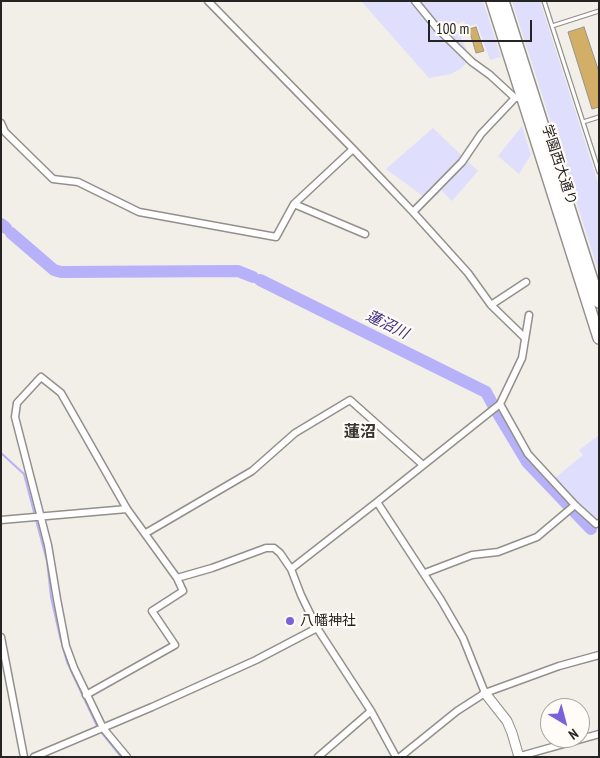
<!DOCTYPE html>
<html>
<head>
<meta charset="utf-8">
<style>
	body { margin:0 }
	#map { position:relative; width:600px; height:758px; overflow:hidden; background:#f2efe9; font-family:"PT Sans Narrow",sans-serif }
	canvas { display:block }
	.frame { position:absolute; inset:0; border:2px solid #252422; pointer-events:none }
	.north { position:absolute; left:540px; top:698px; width:50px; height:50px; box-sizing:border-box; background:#fffcf8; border:1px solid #a8a6a2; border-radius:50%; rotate:143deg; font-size:14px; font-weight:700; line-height:20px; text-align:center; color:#252422 }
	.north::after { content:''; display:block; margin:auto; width:18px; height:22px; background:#7762dc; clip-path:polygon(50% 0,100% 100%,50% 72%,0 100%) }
	.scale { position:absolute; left:428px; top:20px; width:104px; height:22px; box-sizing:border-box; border:2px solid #252422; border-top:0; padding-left:6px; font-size:15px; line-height:18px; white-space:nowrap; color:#252422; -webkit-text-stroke:4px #fffcf8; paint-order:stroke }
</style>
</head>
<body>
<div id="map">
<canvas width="600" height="758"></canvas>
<div class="frame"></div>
<div class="north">N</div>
<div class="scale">100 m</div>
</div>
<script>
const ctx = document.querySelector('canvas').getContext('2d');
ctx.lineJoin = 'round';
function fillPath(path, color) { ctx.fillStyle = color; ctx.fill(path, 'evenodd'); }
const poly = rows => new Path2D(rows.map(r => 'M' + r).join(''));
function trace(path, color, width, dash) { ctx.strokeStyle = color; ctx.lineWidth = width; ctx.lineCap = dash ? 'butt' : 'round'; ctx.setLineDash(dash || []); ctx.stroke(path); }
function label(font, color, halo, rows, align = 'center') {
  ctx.font = font + ' "PT Sans Narrow","Noto Sans JP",sans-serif'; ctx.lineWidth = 4.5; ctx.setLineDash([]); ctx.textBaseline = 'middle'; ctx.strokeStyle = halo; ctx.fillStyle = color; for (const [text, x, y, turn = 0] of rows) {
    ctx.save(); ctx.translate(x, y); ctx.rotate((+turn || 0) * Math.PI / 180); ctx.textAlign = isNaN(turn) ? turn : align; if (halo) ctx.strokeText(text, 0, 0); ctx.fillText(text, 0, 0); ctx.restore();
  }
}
fillPath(poly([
	[361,1,483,1,501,57,490,60,477,24,466,27,464,21,455,25,470,57,469,61,460,69,451,74,429,78],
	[512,1,540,1,599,186,599,273],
	[522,126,531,155,519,174,498,156],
	[433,128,478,171,452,201,441,190,438,195,427,199,386,169],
	[599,435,599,520,598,520,587,509,585,511,555,478,583,455,579,450]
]), '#dfdefc');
trace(poly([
	[1,453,24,474,34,512],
	[36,520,47,561,51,597,60,637,67,662,97,726],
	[101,732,121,757]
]), '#b6b1f8', 2);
trace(poly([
	[1,224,6,228],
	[11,233,54,270,61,272,238,271,253,277],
	[260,280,486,392,493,405],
	[497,412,527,462,591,529]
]), '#b6b1f8', 12);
const building = poly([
	[476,27,484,51,476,53,469,29,476,27],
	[584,27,599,72,599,107,592,109,568,32,584,27]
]);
fillPath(building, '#d3ae66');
trace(building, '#95938e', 1);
const lane = poly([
	[544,1,599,172],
	[552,26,599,11],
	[583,122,599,117]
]);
const street = poly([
	[208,1,353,149,413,212,468,273,491,305,525,338],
	[415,1,437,28,472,62,490,75,515,98,519,98],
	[1,123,5,132,53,179,78,182,139,212,276,237,294,204,353,149],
	[294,204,365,234],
	[413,212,462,162,481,134,515,98],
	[491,305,526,282],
	[500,404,528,454,575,505,596,524,599,523],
	[377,502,291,569,301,595,317,628,371,711,396,757],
	[1,520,127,509,177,578,212,568,266,548,274,548,280,553,291,569],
	[146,533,252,471,295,433,350,400,423,465],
	[425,573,472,555,498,552,537,537,575,505],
	[1,637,24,757],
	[485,693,463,638,441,600,377,502,500,404,522,358,529,315],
	[86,695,175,645,152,611,183,591,177,578],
	[34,757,152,707,256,660,317,628],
	[127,757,103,728,74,668,66,646,57,599,48,545,15,417,17,403,41,377,61,393,127,509],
	[318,757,371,711],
	[400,757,457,711,485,693,559,666,599,655],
	[517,757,599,734]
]);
const secondary = poly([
	[485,693,507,721,512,733,519,757]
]);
const highway = poly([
	[492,1,599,338],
	[503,1,599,302]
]);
trace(lane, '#93908b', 5.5);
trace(street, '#93908b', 9);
trace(secondary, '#93908b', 11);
trace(highway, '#93908b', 14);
trace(lane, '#fff', 3);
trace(street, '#fff', 6);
trace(secondary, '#fff', 9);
trace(highway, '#fff', 11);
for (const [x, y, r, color] of [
	[290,621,5,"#7762dc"]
]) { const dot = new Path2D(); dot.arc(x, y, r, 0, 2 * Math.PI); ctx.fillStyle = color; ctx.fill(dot); trace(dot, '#fffcf8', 2); }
label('14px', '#252422', '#fffcf8', [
	["学園西大通り",559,165,72]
]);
label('14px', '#252422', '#fffcf8', [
	["八幡神社",300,621]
], 'left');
label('italic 15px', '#3c2c7d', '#fffcf8', [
	["蓮沼川",387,325,26]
]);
label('bold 16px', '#373430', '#fffcf8', [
	["蓮沼",360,432]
]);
</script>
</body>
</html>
